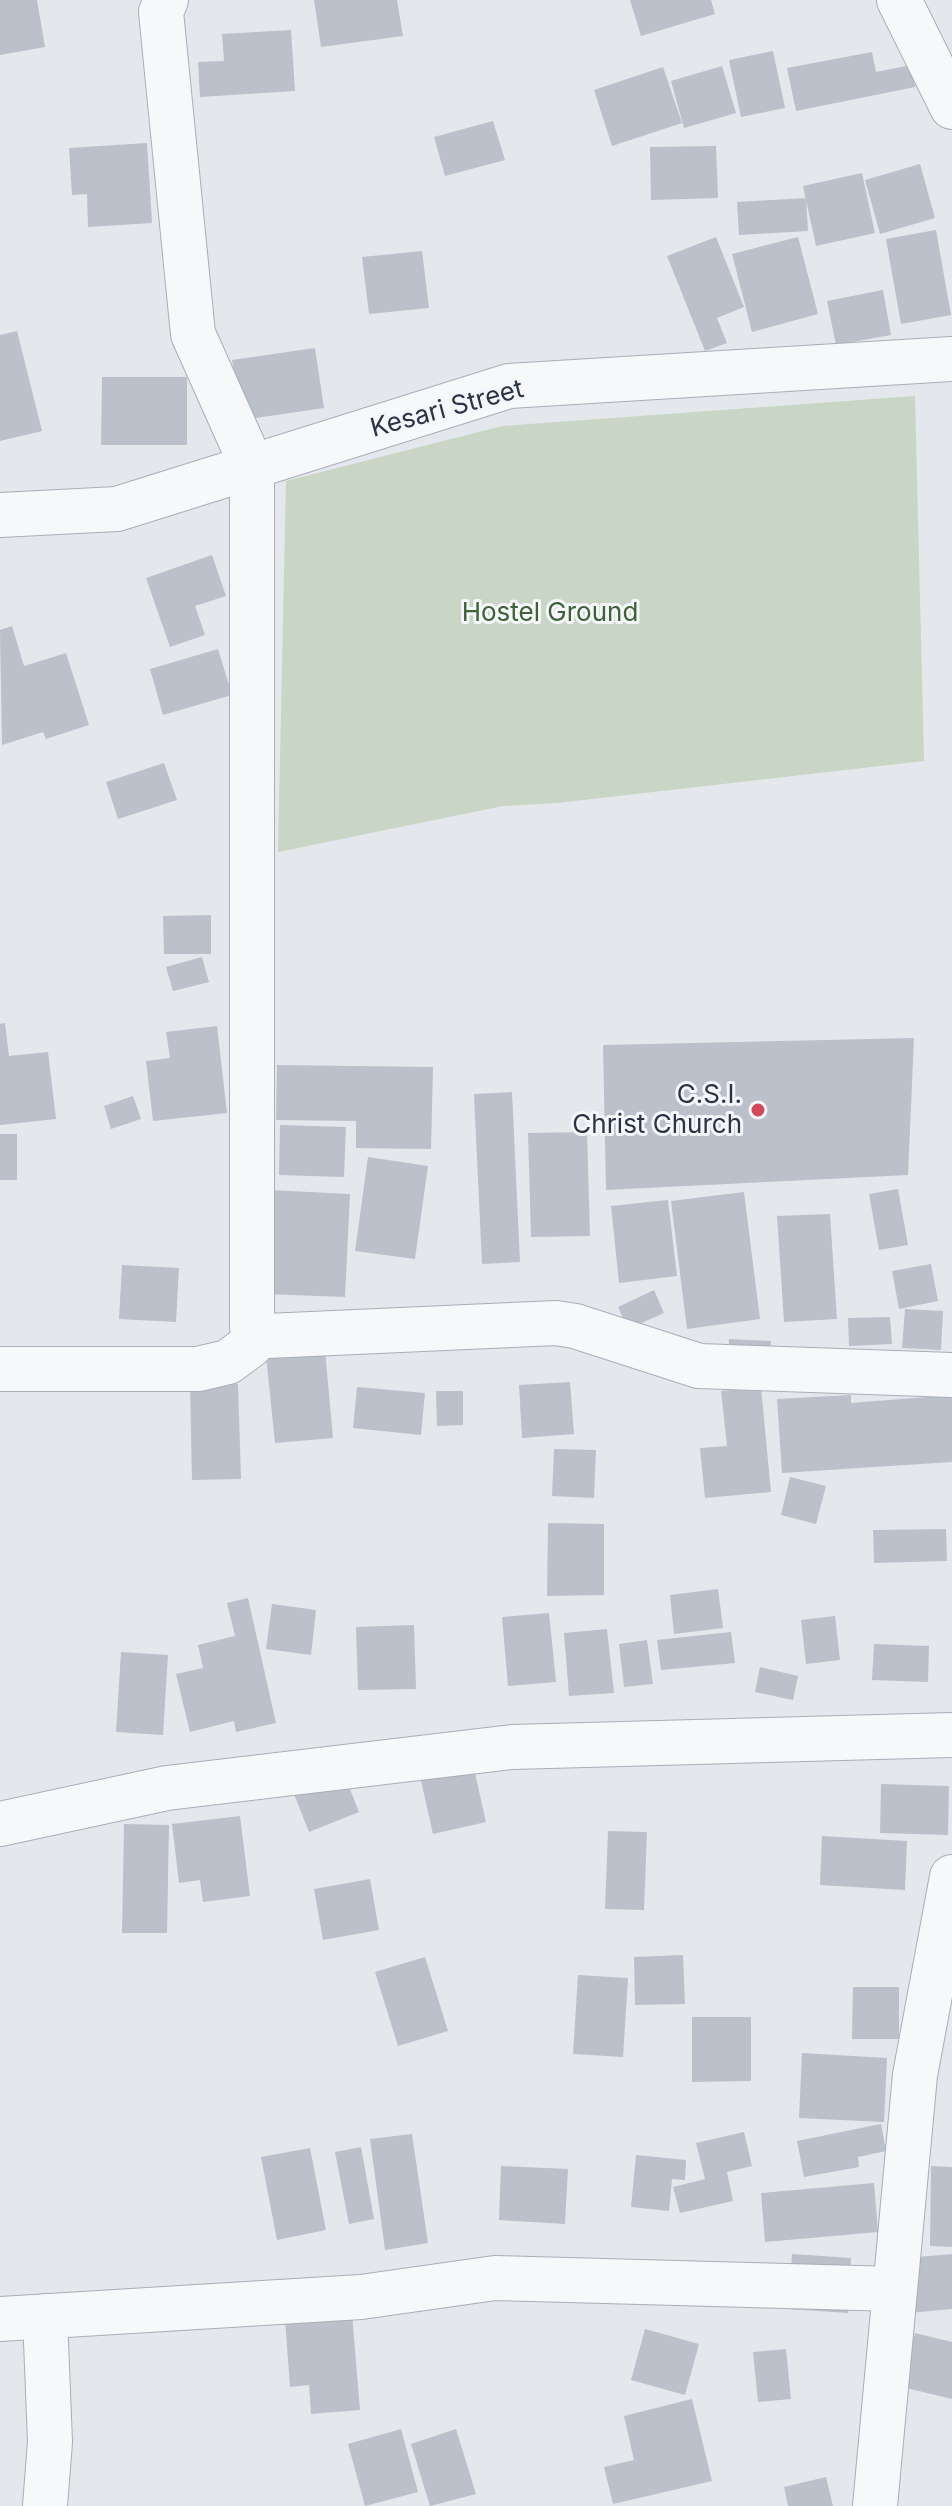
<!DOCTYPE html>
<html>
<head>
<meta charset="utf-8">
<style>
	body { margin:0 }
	canvas { display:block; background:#e4e7ec }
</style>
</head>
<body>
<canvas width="952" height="2506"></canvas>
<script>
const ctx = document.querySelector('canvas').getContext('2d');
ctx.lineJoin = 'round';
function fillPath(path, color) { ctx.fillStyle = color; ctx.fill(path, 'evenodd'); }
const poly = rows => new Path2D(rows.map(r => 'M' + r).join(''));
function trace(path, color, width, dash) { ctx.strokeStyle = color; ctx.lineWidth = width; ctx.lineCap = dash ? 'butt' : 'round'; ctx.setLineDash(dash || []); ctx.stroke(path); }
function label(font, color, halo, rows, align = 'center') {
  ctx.font = font + ' Inter,sans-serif'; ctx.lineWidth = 6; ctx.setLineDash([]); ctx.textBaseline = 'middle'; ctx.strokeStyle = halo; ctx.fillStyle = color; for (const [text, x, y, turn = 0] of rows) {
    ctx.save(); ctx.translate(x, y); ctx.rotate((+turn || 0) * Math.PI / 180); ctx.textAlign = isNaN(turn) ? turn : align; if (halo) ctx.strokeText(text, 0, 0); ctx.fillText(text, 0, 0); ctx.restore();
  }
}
fillPath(poly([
	[915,396,924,761,557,803,503,806,278,852,286,481,502,426]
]), '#c9d6c5');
fillPath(poly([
	[0,0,37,0,45,47,0,55],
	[314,0,397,0,403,36,321,47],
	[630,0,711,0,715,14,641,36],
	[291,30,295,91,200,97,198,62,224,61,222,34],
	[773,51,785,108,741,117,729,60],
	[872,52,876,72,911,65,915,87,796,111,787,68],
	[722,66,736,113,684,128,671,81],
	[663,67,682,123,612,146,594,90],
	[493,121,505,160,445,176,434,137],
	[147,143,152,223,88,227,87,194,72,195,69,148],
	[716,146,718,198,651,200,650,147],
	[920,164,935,218,880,234,865,180],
	[862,173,875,233,816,246,803,186],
	[806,198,808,231,739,235,737,202],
	[936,230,951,315,901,324,886,239],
	[716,237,744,307,717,318,727,343,705,351,667,256],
	[798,237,818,314,752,332,732,254],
	[422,251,429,308,369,314,362,257],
	[883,290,891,335,836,345,827,301],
	[17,331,42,431,0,441,0,335],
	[315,348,324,408,242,420,232,360],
	[102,377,187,377,187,445,101,445],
	[212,555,226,596,195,606,205,635,170,647,146,578],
	[12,626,24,666,66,653,89,725,46,739,43,732,2,745,0,630],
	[218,649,232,695,163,715,150,669],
	[164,763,177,800,118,819,106,782],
	[211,915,211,954,164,954,163,916],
	[202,957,209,982,173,991,166,967],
	[5,1023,9,1056,48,1052,56,1119,0,1125,0,1024],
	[217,1026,227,1113,153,1121,146,1061,170,1058,166,1032],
	[914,1038,908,1175,606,1190,603,1045],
	[277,1065,433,1067,431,1149,356,1148,356,1121,276,1120],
	[512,1092,520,1262,482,1264,474,1094],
	[133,1096,141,1119,111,1129,104,1106],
	[280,1125,346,1127,344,1177,279,1175],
	[587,1132,590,1236,531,1237,528,1133],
	[0,1134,17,1134,17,1180,0,1180],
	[368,1157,428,1166,415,1259,355,1251],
	[898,1189,908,1245,879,1250,869,1194],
	[269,1190,350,1194,345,1297,265,1294],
	[744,1192,760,1319,687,1329,671,1201],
	[668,1200,677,1276,619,1283,611,1206],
	[830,1214,837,1319,784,1322,777,1216],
	[931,1264,938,1301,899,1309,892,1271],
	[122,1265,179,1268,176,1322,119,1319],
	[654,1290,664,1313,628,1329,618,1307],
	[905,1309,943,1311,941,1350,902,1348],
	[890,1317,892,1344,849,1346,848,1318],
	[729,1339,771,1341,770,1368,728,1365],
	[325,1350,333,1438,275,1443,266,1356],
	[570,1382,574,1434,522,1438,519,1385],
	[238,1384,241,1479,192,1480,190,1385],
	[357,1387,425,1393,421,1435,353,1428],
	[761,1387,771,1492,705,1498,700,1448,727,1446,721,1391],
	[436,1391,463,1391,463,1425,437,1426],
	[851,1395,851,1403,952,1395,952,1462,782,1473,777,1399],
	[554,1449,596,1450,594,1498,552,1496],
	[790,1477,826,1486,816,1524,781,1515],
	[548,1523,604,1524,604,1595,547,1596],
	[946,1529,947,1561,874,1563,873,1530],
	[718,1589,723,1628,674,1634,670,1595],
	[248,1598,276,1723,236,1732,234,1721,190,1732,176,1674,203,1668,198,1645,235,1636,227,1603],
	[272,1604,316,1610,311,1655,266,1649],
	[549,1613,556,1682,508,1686,502,1617],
	[835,1616,840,1660,806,1664,801,1620],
	[414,1625,416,1689,358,1690,356,1627],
	[607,1629,614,1693,569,1696,564,1633],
	[731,1632,735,1663,661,1670,657,1640],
	[647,1640,653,1684,624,1687,619,1644],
	[874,1644,929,1646,928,1682,872,1680],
	[121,1652,168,1655,163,1735,116,1732],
	[760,1667,798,1676,793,1700,755,1692],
	[472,1760,486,1822,433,1834,419,1772],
	[342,1769,359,1812,309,1832,292,1789],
	[881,1784,949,1786,948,1835,880,1833],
	[240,1816,250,1896,203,1902,200,1880,179,1883,172,1824],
	[124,1824,169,1825,167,1933,122,1933],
	[608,1831,647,1832,644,1910,605,1909],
	[822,1836,907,1841,905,1890,820,1885],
	[370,1879,379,1930,323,1940,314,1889],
	[683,1955,685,2004,635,2005,634,1957],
	[425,1957,448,2031,398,2046,375,1972],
	[578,1975,628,1978,623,2057,573,2054],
	[853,1987,899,1987,899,2039,852,2039],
	[692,2017,751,2017,751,2081,692,2082],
	[802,2053,887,2058,884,2122,799,2118],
	[881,2124,886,2151,858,2157,859,2167,804,2177,797,2141],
	[744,2132,752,2166,727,2172,733,2201,680,2213,673,2187,705,2179,696,2143],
	[412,2134,428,2243,385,2250,370,2139],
	[361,2147,374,2219,349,2224,335,2152],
	[310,2148,326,2230,277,2240,261,2157],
	[636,2155,686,2160,685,2180,672,2179,669,2211,631,2207],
	[501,2166,568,2169,565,2224,499,2220],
	[931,2166,952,2167,952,2247,930,2246],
	[874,2183,878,2232,765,2242,761,2193],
	[792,2254,851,2258,848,2313,788,2309],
	[952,2254,952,2309,910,2313,905,2258],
	[352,2313,360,2410,311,2414,309,2385,290,2387,285,2319],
	[645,2329,699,2344,685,2395,631,2380],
	[915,2333,952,2342,952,2399,902,2387],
	[786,2349,791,2399,758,2402,753,2352],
	[692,2399,712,2481,613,2504,604,2467,634,2460,624,2416],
	[401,2429,418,2492,365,2506,348,2444],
	[456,2429,476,2494,430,2506,411,2444],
	[826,2477,833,2506,788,2506,784,2487]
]), '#bbc0ca');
const minor = poly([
	[166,0,161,12,193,334,252,466,252,1328,267,1336,556,1323,575,1326,699,1366,952,1375],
	[899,0,952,107],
	[0,515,117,509,509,386,952,359],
	[0,1369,198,1369,228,1362,251,1345,258,1334],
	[0,1824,167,1788,512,1747,952,1735],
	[0,2319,361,2297,495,2278,895,2289],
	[45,2506,50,2442,45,2316],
	[875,2506,915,2075,952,1877]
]);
trace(minor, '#a9aeb7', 46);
trace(minor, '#f7f8fa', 44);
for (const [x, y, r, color] of [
	[758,1110,8,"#d1495b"]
]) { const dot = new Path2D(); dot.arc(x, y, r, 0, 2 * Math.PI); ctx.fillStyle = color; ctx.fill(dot); trace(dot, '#f4f6f9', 3); }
label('26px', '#2b3445', '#f4f6f9', [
	["Kesari Street",447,409,-15]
]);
label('26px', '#3f6138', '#f4f6f9', [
	["Hostel Ground",550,613]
]);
label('26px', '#2b3445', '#f4f6f9', [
	["C.S.I.",742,1095],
	["Christ Church",742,1125]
], 'right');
</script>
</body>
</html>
